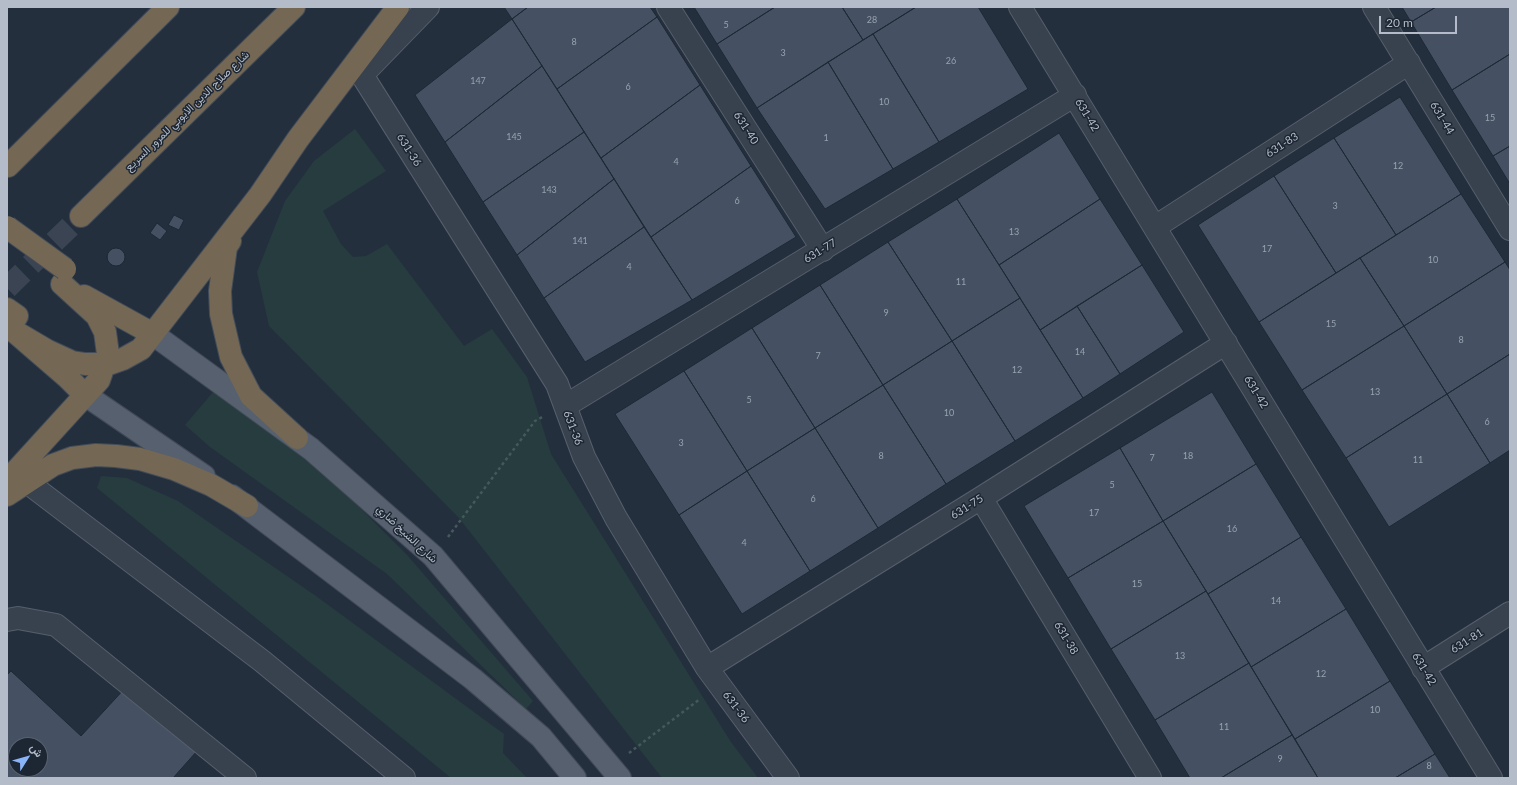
<!DOCTYPE html>
<html>
<head>
<meta charset="utf-8">
<style>
	body { margin:0 }
	#map { position:relative; width:1517px; height:785px; overflow:hidden; background:#242f3e; font-family:Lato,Vazirmatn,sans-serif }
	canvas { display:block }
	.frame { position:absolute; inset:0; border:8px solid #b4bcc9; pointer-events:none }
	.north { position:absolute; left:8px; top:737px; width:40px; height:40px; box-sizing:border-box; background:#1d2633; border:1px solid #59626f; border-radius:50%; rotate:53deg; font-size:11px; font-weight:700; line-height:16px; text-align:center; color:#b4bcc9 }
	.north::after { content:''; display:block; margin:auto; width:14px; height:18px; background:#8ab4f8; clip-path:polygon(50% 0,100% 100%,50% 72%,0 100%) }
	.scale { position:absolute; left:1379px; top:16px; width:78px; height:18px; box-sizing:border-box; border:2px solid #b4bcc9; border-top:0; padding-left:5px; font-size:12px; line-height:14px; white-space:nowrap; color:#b4bcc9; -webkit-text-stroke:3px #1d2633; paint-order:stroke }
</style>
</head>
<body>
<div id="map">
<canvas width="1517" height="785"></canvas>
<div class="frame"></div>
<div class="north">ش</div>
<div class="scale">20 m</div>
</div>
<script>
const ctx = document.querySelector('canvas').getContext('2d');
ctx.lineJoin = 'round';
function fillPath(path, color) { ctx.fillStyle = color; ctx.fill(path, 'evenodd'); }
const poly = rows => new Path2D(rows.map(r => 'M' + r).join(''));
function trace(path, color, width, dash) { ctx.strokeStyle = color; ctx.lineWidth = width; ctx.lineCap = dash ? 'butt' : 'round'; ctx.setLineDash(dash || []); ctx.stroke(path); }
function label(font, color, halo, rows, align = 'center') {
  ctx.font = font + ' Lato,Vazirmatn,sans-serif'; ctx.lineWidth = 3; ctx.setLineDash([]); ctx.textBaseline = 'middle'; ctx.strokeStyle = halo; ctx.fillStyle = color; for (const [text, x, y, turn = 0] of rows) {
    ctx.save(); ctx.translate(x, y); ctx.rotate((+turn || 0) * Math.PI / 180); ctx.textAlign = isNaN(turn) ? turn : align; if (halo) ctx.strokeText(text, 0, 0); ctx.fillText(text, 0, 0); ctx.restore();
  }
}
fillPath(poly([
	[355,129,386,171,323,211,341,244,353,257,366,256,387,244,464,346,492,329,527,377,551,454,731,742,758,778,662,778,459,518,269,326,257,272,285,201,314,161],
	[214,391,302,457,355,503,408,556,533,701,526,709,387,574,210,447,185,425],
	[101,476,127,478,178,501,316,596,504,734,503,753,527,778,451,778,97,488]
]), '#263c3f');
const building = poly([
	[504,7,528,7,512,19,504,7],
	[528,7,650,7,657,17,557,89,512,19,528,7],
	[694,7,775,7,717,44,694,7],
	[775,7,842,7,863,40,757,108,717,44,775,7],
	[842,7,916,7,863,40,842,7],
	[916,7,978,7,1028,89,939,142,873,34,916,7],
	[1402,7,1436,7,1411,22,1402,7],
	[1436,7,1510,7,1510,54,1452,90,1411,22,1436,7],
	[657,17,700,85,601,158,557,89,657,17],
	[512,19,542,66,445,142,415,95,512,19],
	[873,34,939,142,893,169,828,62,873,34],
	[1510,54,1510,146,1493,156,1452,90,1510,54],
	[828,62,893,169,825,209,757,108,828,62],
	[542,66,584,132,483,202,445,142,542,66],
	[700,85,751,166,651,237,601,158,700,85],
	[1400,97,1461,194,1396,235,1334,138,1400,97],
	[584,132,614,179,517,255,483,202,584,132],
	[1059,133,1100,199,999,265,957,199,1059,133],
	[1334,138,1396,235,1336,273,1274,176,1334,138],
	[1510,146,1510,184,1493,156,1510,146],
	[751,166,796,237,692,300,651,237,751,166],
	[1274,176,1336,273,1259,322,1198,225,1274,176],
	[614,179,644,227,544,298,517,255,614,179],
	[1461,194,1505,262,1404,326,1360,258,1461,194],
	[957,199,1020,298,952,341,888,242,957,199],
	[1100,199,1142,265,1040,330,999,265,1100,199],
	[174,215,184,220,179,230,168,225,174,215],
	[157,223,167,231,160,240,150,233,157,223],
	[644,227,692,300,585,362,544,298,644,227],
	[888,242,952,341,883,385,820,285,888,242],
	'107 257a9 9 0 1 1 18 0a9 9 0 1 1-18 0Z',
	[1360,258,1404,326,1302,390,1259,322,1360,258],
	[1505,262,1510,270,1510,354,1447,394,1404,326,1505,262],
	[1142,265,1184,332,1120,374,1077,306,1142,265],
	[820,285,883,385,815,428,752,328,820,285],
	[1020,298,1083,398,1015,441,952,341,1020,298],
	[1077,306,1120,374,1083,398,1040,330,1077,306],
	[1404,326,1447,394,1346,458,1302,390,1404,326],
	[752,328,815,428,747,471,684,371,752,328],
	[952,341,1015,441,946,484,883,385,952,341],
	[1510,354,1510,450,1490,463,1447,394,1510,354],
	[684,371,747,471,679,515,615,414,684,371],
	[883,385,946,484,878,528,815,428,883,385],
	[1212,392,1256,464,1163,521,1120,448,1212,392],
	[1447,394,1490,463,1389,527,1346,458,1447,394],
	[815,428,878,528,810,571,747,471,815,428],
	[1120,448,1163,521,1068,578,1024,506,1120,448],
	[1256,464,1301,537,1208,594,1163,521,1256,464],
	[747,471,810,571,742,614,679,515,747,471],
	[1163,521,1206,591,1111,649,1068,578,1163,521],
	[1301,537,1346,609,1251,667,1208,594,1301,537],
	[1206,591,1249,663,1155,720,1111,649,1206,591],
	[1346,609,1390,681,1295,739,1251,667,1346,609],
	[1249,663,1292,735,1221,778,1190,778,1155,720,1249,663],
	[11,671,81,736,127,686,197,751,173,778,7,778,7,675,11,671],
	[16,745,40,745,40,769,16,769,16,745],
	[1390,681,1435,754,1395,778,1318,778,1295,739,1390,681],
	[1292,735,1318,778,1221,778,1292,735],
	[1435,754,1450,778,1395,778,1435,754]
]);
fillPath(building, '#455162');
trace(building, '#1f2835', 1);
trace(poly([
	[7,288,81,216]
]), '#3a4453', 22, [22, 11]);
const minor = poly([
	[428,7,362,75,557,384,584,457,616,518,707,668,788,778],
	[668,7,823,250],
	[1020,7,1491,778],
	[1374,7,1510,229],
	[1155,227,1409,63],
	[565,406,1075,95],
	[15,473,262,661,404,778],
	[981,498,1150,778],
	[7,620,18,618,56,625,245,778],
	[707,668,981,498,1226,343],
	[1423,668,1510,613]
]);
const major = poly([
	[153,334,311,449,433,556,620,778],
	[84,394,204,476],
	[232,496,473,679,541,737,575,778]
]);
const highway = poly([
	[8,166,168,7],
	[81,216,294,7],
	[230,241,226,247,220,291,221,314,231,357,251,396,297,438],
	[84,296,153,334],
	[7,309,17,316,9,327,68,378,84,394],
	[14,331,48,351,72,362,85,364,109,364,123,359,141,349,260,195,298,139,398,7],
	[7,481,99,380,108,354,105,332,97,316,62,284],
	[7,495,53,465,72,458,96,455,116,456,140,459,174,469,211,485,247,506]
]);
trace(minor, '#565f6c', 24);
trace(major, '#414a57', 24);
trace(highway, '#434c59', 24);
trace(poly([
	[448,537,535,421,544,416],
	[629,753,700,699]
]), '#44595c', 2.5, [3, 3]);
trace(minor, '#38414e', 22);
trace(major, '#56606e', 22);
trace(highway, '#746855', 22);
const highwayBridge = poly([
	[7,227,65,269]
]);
trace(highwayBridge, '#434c59', 24, []);
trace(highwayBridge, '#746855', 22);
label('9px', '#98a1af', null, [
	["28",872,20],
	["5",726,25],
	["8",574,42],
	["3",783,53],
	["26",951,61],
	["147",478,81],
	["6",628,87],
	["10",884,102],
	["15",1490,118],
	["145",514,137],
	["1",826,138],
	["4",676,162],
	["12",1398,166],
	["143",549,190],
	["6",737,201],
	["3",1335,206],
	["13",1014,232],
	["141",580,241],
	["17",1267,249],
	["10",1433,260],
	["4",629,267],
	["11",961,282],
	["9",886,313],
	["15",1331,324],
	["8",1461,340],
	["14",1080,352],
	["7",818,356],
	["12",1017,370],
	["13",1375,392],
	["5",749,400],
	["10",949,413],
	["6",1487,422],
	["3",681,443],
	["8",881,456],
	["18",1188,456],
	["7",1152,458],
	["11",1418,460],
	["5",1112,485],
	["6",813,499],
	["17",1094,513],
	["16",1232,529],
	["4",744,543],
	["15",1137,584],
	["14",1276,601],
	["13",1180,656],
	["12",1321,674],
	["10",1375,710],
	["11",1224,727],
	["9",1280,759],
	["8",1429,766]
]);
label('11px', '#b4bcc9', '#1d2633', [
	["شارع صلاح الدين الايوبي للمرور السريع",187,111,-44],
	["631-42",1087,115,59],
	["631-44",1442,118,59],
	["631-40",746,128,57],
	["631-83",1282,145,-33],
	["631-36",409,150,58],
	["631-77",820,251,-31],
	["631-42",1256,392,59],
	["631-36",573,428,69],
	["631-75",967,507,-32],
	["شارع الشيخ ضاري",407,534,43],
	["631-38",1066,638,59],
	["631-81",1467,641,-32],
	["631-42",1424,669,59],
	["631-36",736,707,53]
]);
</script>
</body>
</html>
